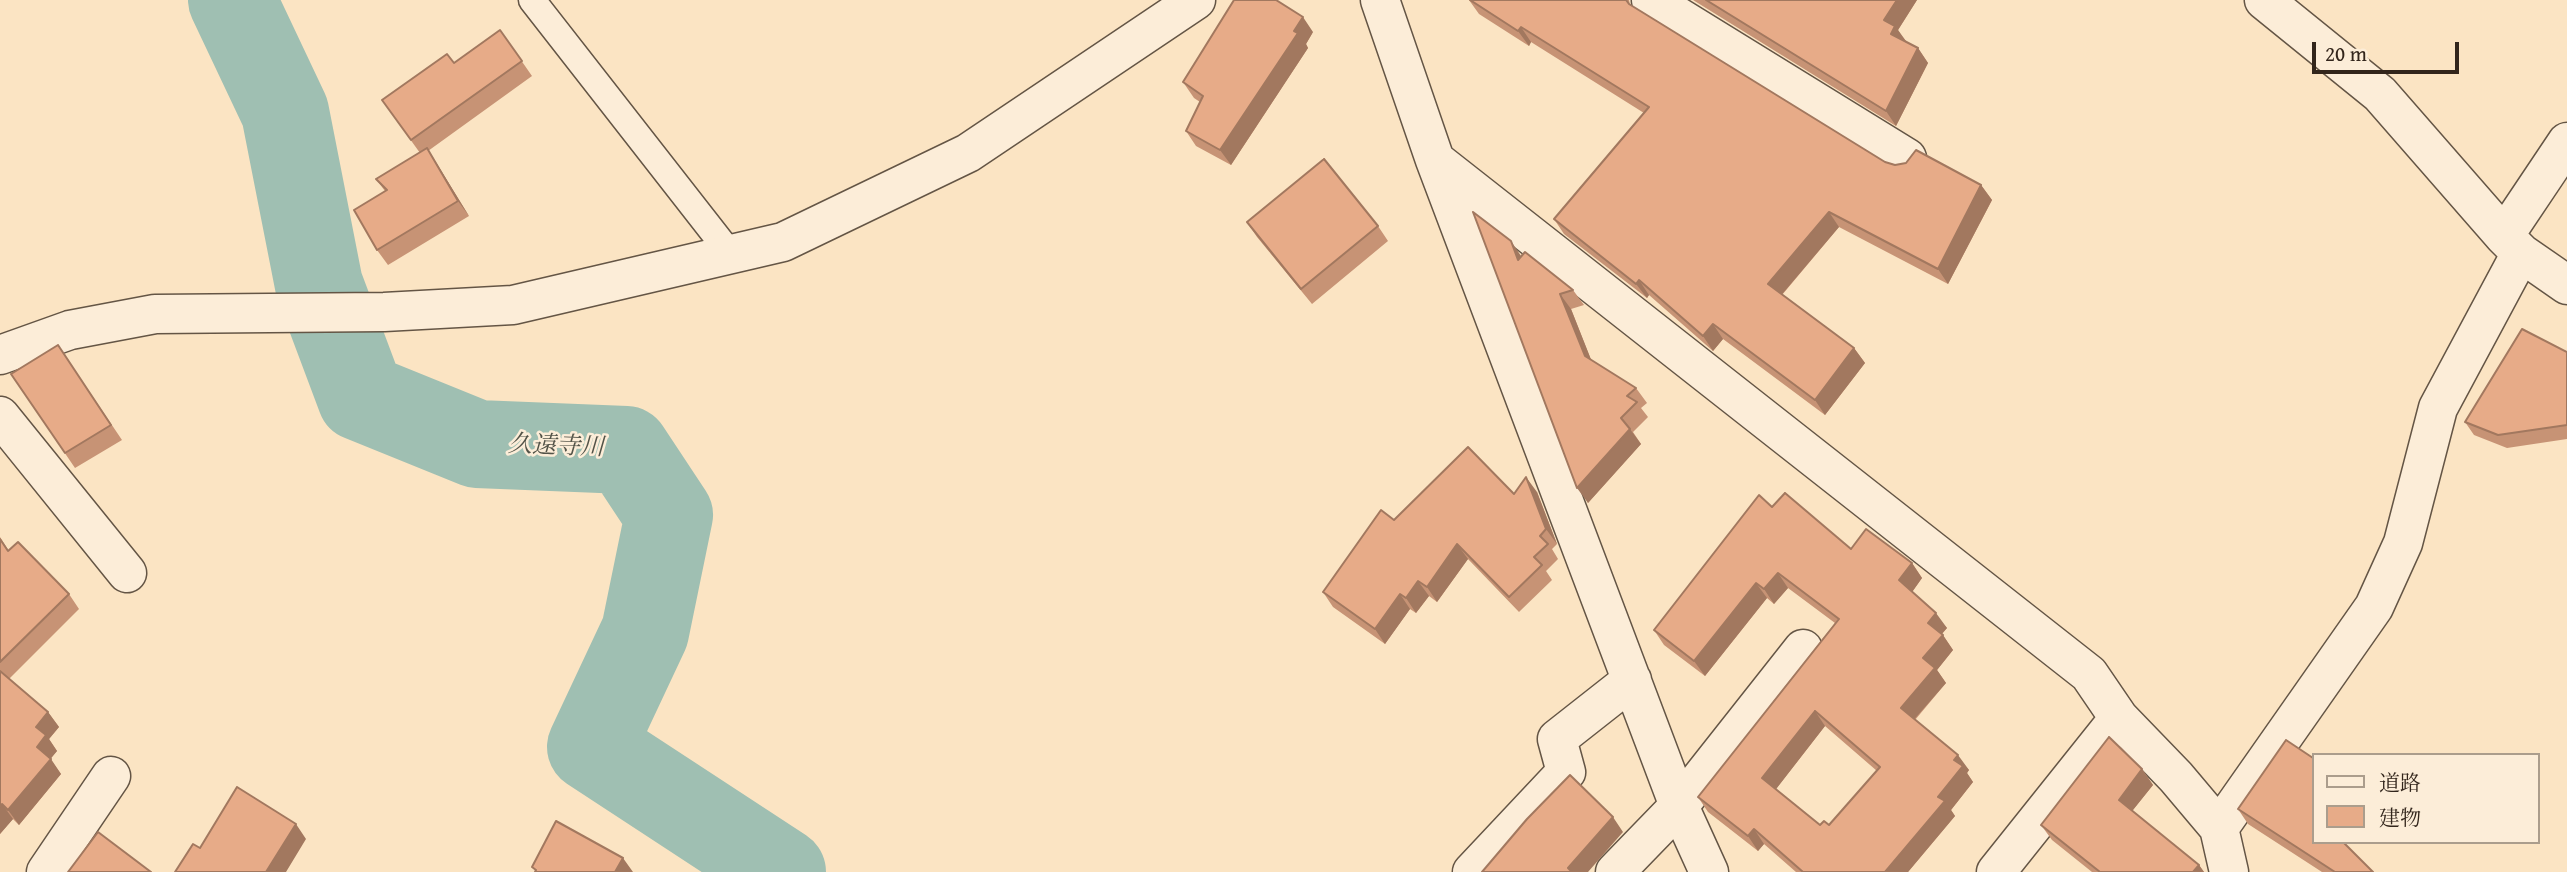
<!DOCTYPE html>
<html>
<head>
<meta charset="utf-8">
<style>
	body { margin:0 }
	#map { position:relative; width:2567px; height:872px; overflow:hidden; background:#fbe4c3; font-family:"Gentium Book Plus","Noto Serif JP",serif }
	canvas { display:block }
	.legend { position:absolute; left:2312px; top:753px; width:228px; height:91px; box-sizing:border-box; background:#fcedd8; border:2px solid #ab9d8c; margin:0; padding:9px 12px; list-style:none; font-size:21px; color:#32251b }
	.legend li { display:flex; align-items:center; gap:14px; height:35px }
	.legend b { width:35px; border:2px solid #ab9d8c }
	.scale { position:absolute; left:2312px; top:42px; width:147px; height:32px; box-sizing:border-box; border:4px solid #32251b; border-top:0; padding-left:9px; font-size:21px; line-height:24px; white-space:nowrap; color:#32251b; -webkit-text-stroke:5px #fcedd8; paint-order:stroke }
</style>
</head>
<body>
<div id="map">
<canvas width="2567" height="872"></canvas>
<ul class="legend">
<li><b style="height:9px;background:#fcedd8"></b>道路</li>
<li><b style="height:19px;background:#e7ab88"></b>建物</li>
</ul>
<div class="scale">20 m</div>
</div>
<script>
const ctx = document.querySelector('canvas').getContext('2d');
ctx.lineJoin = 'round';
const poly = rows => new Path2D(rows.map(r => 'M' + r).join(''));
function trace(path, color, width, dash) { ctx.strokeStyle = color; ctx.lineWidth = width; ctx.lineCap = dash ? 'butt' : 'round'; ctx.setLineDash(dash || []); ctx.stroke(path); }
function fillPath(path, color) { ctx.fillStyle = color; ctx.fill(path, 'evenodd'); }
function label(font, color, halo, rows, align = 'center') {
  ctx.font = font + ' "Gentium Book Plus","Noto Serif JP",serif'; ctx.lineWidth = 5; ctx.setLineDash([]); ctx.textBaseline = 'middle'; ctx.strokeStyle = halo; ctx.fillStyle = color; for (const [text, x, y, turn = 0] of rows) {
    ctx.save(); ctx.translate(x, y); ctx.rotate((+turn || 0) * Math.PI / 180); ctx.textAlign = isNaN(turn) ? turn : align; if (halo) ctx.strokeText(text, 0, 0); ctx.fillText(text, 0, 0); ctx.restore();
  }
}
trace(poly([
	[232,0,285,112,319,285,361,397,477,444,626,450,669,515,645,632,591,747,782,872]
]), '#9fbfb2', 88);
const lane = poly([
	[532,0,732,256]
]);
const street = poly([
	[1380,0,1435,160,1679,806,1709,872],
	[1651,0,1907,158],
	[2264,0,2380,94,2504,236,2521,253,2567,285],
	[1435,160,2089,674,2119,718,2176,777,2219,828,2229,872],
	[2504,236,2567,142],
	[0,355,70,330,155,314,384,312,513,305,783,242,968,153,1196,0],
	[0,416,127,573],
	[2219,828,2374,607,2403,543,2438,408,2521,253],
	[46,872,111,776],
	[1472,872,1566,772,1557,739,1632,680],
	[1615,872,1679,806,1803,649],
	[1996,872,2119,718]
]);
trace(lane, '#645545', 29);
trace(street, '#645545', 41);
trace(lane, '#fcedd8', 26);
trace(street, '#fcedd8', 38);
fillPath(poly([
	[1469,0,1629,0,1630,5,1885,162,1981,185,1992,200,1948,284,1839,227,1782,295,1854,348,1865,363,1825,415,1723,339,1713,351,1649,295,1647,298,1564,234,1554,219,1644,113,1531,42,1529,46,1479,14],
	[1693,0,1917,0,1898,30,1905,42,1918,48,1928,63,1896,126],
	[500,30,532,76,428,151,437,164,469,216,388,265,377,250,385,191,376,179,420,153,382,100,454,63],
	[1313,32,1306,44,1308,48,1231,165,1196,146,1186,131,1200,102,1194,98,1183,82],
	[1247,222,1378,226,1388,241,1312,304,1257,237],
	[1521,256,1573,290,1584,305,1571,309,1591,360,1636,388,1647,403,1641,408,1648,417,1633,432,1641,444,1588,503],
	[58,345,122,440,75,468,11,374],
	[2567,352,2567,439,2507,448,2474,435,2465,422],
	[1537,492,1557,544,1552,549,1558,559,1546,571,1552,580,1519,612,1468,559,1437,602,1429,596,1416,613,1410,609,1385,644,1333,607,1323,592,1394,520,1514,494],
	[1772,507,1851,549,1912,563,1922,578,1912,592,1947,628,1942,634,1953,650,1937,670,1946,683,1915,720,1969,770,1967,773,1973,782,1951,810,1955,816,1908,872,1796,872,1764,844,1758,851,1708,812,1698,797,1835,623,1788,588,1774,604,1767,598,1705,676,1664,645,1654,630],
	[1825,726,1877,771,1829,825,1820,825,1776,789],
	[0,537,9,551,69,594,79,609,9,679,48,712,59,727,49,739,57,751,50,759,61,774,19,825,13,819,0,834],
	[2142,769,2153,785,2132,811,2199,865,2204,872,2092,872,2052,840,2041,825],
	[2238,809,2313,842,2373,872,2322,872,2248,824]
]), '#c79375');
fillPath(poly([
	[1897,0,1917,0,1898,30,1906,41,1901,49,1891,34,1884,20],
	[1303,17,1313,32,1306,44,1308,48,1231,165,1220,150],
	[1521,27,1531,42,1529,46,1518,31],
	[1918,48,1928,63,1896,126,1886,111],
	[427,148,437,164,469,216,458,201],
	[1981,185,1992,200,1948,284,1938,269],
	[1829,212,1839,227,1778,299,1768,284],
	[1511,241,1521,256,1518,260],
	[1639,280,1649,295,1647,298,1636,284],
	[1560,294,1571,309,1596,372,1585,356],
	[1713,324,1723,339,1713,351,1703,336],
	[1854,348,1865,363,1825,415,1815,400],
	[1630,429,1641,444,1588,503,1577,488],
	[1526,477,1537,492,1557,544,1546,529],
	[1457,544,1468,559,1437,602,1427,587],
	[1912,563,1922,578,1910,595,1899,580],
	[1778,573,1788,588,1774,604,1764,589],
	[1418,581,1429,596,1416,613,1406,598],
	[1756,583,1767,598,1705,676,1694,661],
	[1400,594,1410,609,1385,644,1375,629],
	[1936,613,1947,628,1938,638,1928,623],
	[1943,635,1953,650,1937,670,1946,683,1911,723,1901,708,1923,658],
	[1815,711,1825,726,1773,793,1762,778],
	[48,712,59,727,49,739,57,751,48,762,37,747,36,727],
	[1958,755,1969,770,1967,773,1973,782,1951,810,1955,816,1908,872,1885,872,1938,797,1954,760],
	[51,759,61,774,19,825,8,810],
	[2142,769,2153,785,2129,815,2119,800],
	[2,804,13,819,0,834,0,807],
	[1613,817,1623,832,1588,872,1570,872,1568,868],
	[296,824,306,839,286,872,266,872],
	[1754,829,1764,844,1758,851,1748,836],
	[623,858,633,872,615,872],
	[2199,865,2204,872,2193,872]
]), '#a2785f');
const building = poly([
	[1234,0,1276,0,1303,17,1294,31,1298,33,1220,150,1186,131,1203,96,1183,82,1234,0],
	[1470,0,1626,0,1629,4,1885,162,1895,165,1906,163,1916,150,1981,185,1938,269,1829,212,1768,284,1854,348,1815,400,1713,324,1703,336,1639,280,1636,284,1554,219,1649,107,1521,27,1518,31,1470,0],
	[1706,0,1897,0,1884,20,1895,26,1891,34,1918,48,1886,111,1706,0],
	[500,30,522,61,411,140,382,100,447,54,454,63,500,30],
	[427,148,458,201,377,250,354,210,387,190,376,179,427,148],
	[1324,159,1378,226,1301,289,1247,222,1324,159],
	[1473,212,1511,241,1518,260,1525,252,1573,290,1560,294,1585,356,1636,388,1627,396,1637,402,1621,418,1630,429,1577,488,1473,212],
	[2522,329,2567,352,2567,425,2498,435,2465,422,2522,329],
	[58,345,111,425,65,453,11,374,58,345],
	[1468,447,1514,494,1526,477,1546,529,1540,536,1548,544,1534,557,1542,565,1509,597,1457,544,1427,587,1418,581,1406,598,1400,594,1375,629,1323,592,1381,510,1394,520,1468,447],
	[1785,493,1851,549,1866,529,1912,563,1899,580,1936,613,1928,623,1943,635,1923,658,1935,668,1901,708,1958,755,1954,760,1963,766,1938,797,1945,801,1885,872,1803,872,1754,829,1748,836,1698,797,1839,619,1778,573,1764,589,1756,583,1694,661,1654,630,1759,495,1772,507,1785,493],
	[1815,711,1880,767,1829,825,1824,821,1820,825,1762,778,1815,711],
	[0,539,8,551,18,542,69,594,0,662,0,539],
	[0,671,48,712,36,727,46,735,37,747,51,759,8,810,2,804,0,807,0,671],
	[2109,737,2142,769,2119,800,2199,865,2193,872,2100,872,2041,825,2109,737],
	[2286,740,2313,758,2313,842,2343,842,2373,872,2335,872,2238,809,2286,740],
	[1570,775,1613,817,1568,868,1572,872,1482,872,1527,819,1570,775],
	[237,787,296,824,266,872,175,872,193,844,200,848,237,787],
	[556,821,623,858,615,872,535,872,536,870,532,867,556,821],
	[98,832,151,872,68,872,98,832]
]);
fillPath(building, '#e7ab88');
trace(building, '#a2785f', 2);
label('italic 24px', '#535348', '#fcedd8', [
	["久遠寺川",556,447,2]
]);
</script>
</body>
</html>
